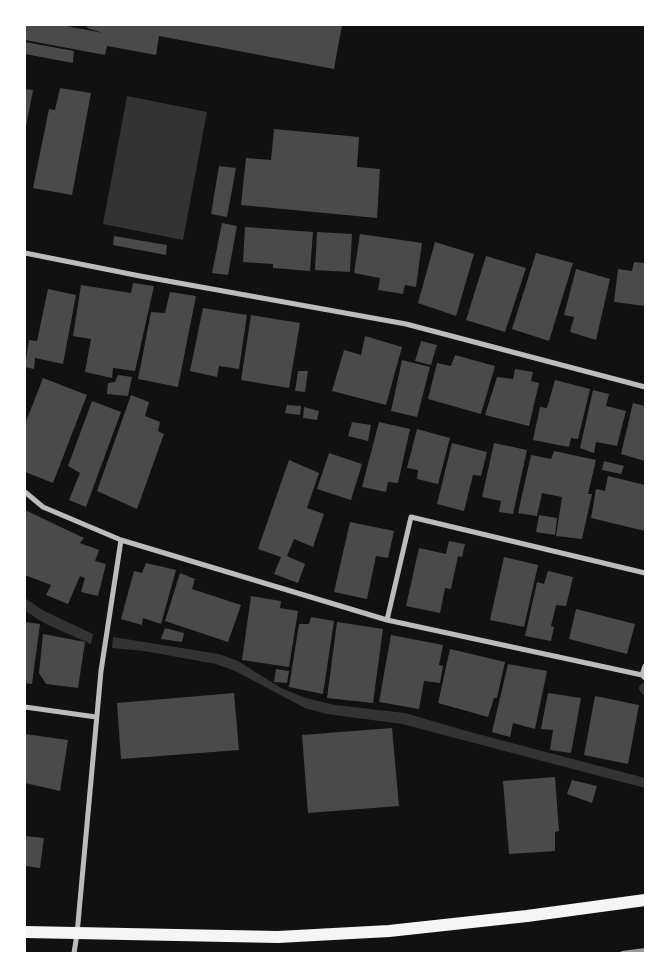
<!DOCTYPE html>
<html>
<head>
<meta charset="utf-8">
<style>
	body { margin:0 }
	#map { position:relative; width:670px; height:978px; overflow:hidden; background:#111; font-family:"Public Sans",sans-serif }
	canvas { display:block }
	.frame { position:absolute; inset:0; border:26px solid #fff; pointer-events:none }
</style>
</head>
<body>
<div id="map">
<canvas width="670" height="978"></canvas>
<div class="frame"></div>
</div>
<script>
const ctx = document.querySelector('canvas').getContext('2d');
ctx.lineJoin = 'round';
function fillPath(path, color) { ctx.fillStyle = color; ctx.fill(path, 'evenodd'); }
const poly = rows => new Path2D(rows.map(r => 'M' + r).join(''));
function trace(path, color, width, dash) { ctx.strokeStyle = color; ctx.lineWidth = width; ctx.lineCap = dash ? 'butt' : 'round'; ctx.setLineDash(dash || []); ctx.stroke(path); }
fillPath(poly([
	[127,96,207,112,183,240,103,224],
	[25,598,44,611,93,634,91,644,46,624,25,611],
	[113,637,219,654,238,661,281,688,306,698,335,705,405,713,470,732,645,778,645,788,402,724,327,714,305,708,235,671,216,664,144,651,112,648]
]), '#333');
trace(poly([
	[644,688,645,690]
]), '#333', 10);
fillPath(poly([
	[25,25,61,25,103,33,87,28,88,25,342,25,334,69,159,36,156,55,107,46,105,55,25,40],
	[25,42,74,51,73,63,25,54],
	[60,88,91,93,72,195,33,188,49,109,55,110],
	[25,89,33,90,26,126,25,125],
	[274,129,359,137,357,167,380,169,377,218,241,205,246,158,271,160],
	[219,166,236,168,227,217,211,214],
	[222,223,237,226,228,275,212,273],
	[245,227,313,232,310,271,273,268,273,264,243,262],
	[317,232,352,234,350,272,315,270],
	[360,234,422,243,416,287,405,285,403,294,378,290,380,278,354,273],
	[114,236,167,245,166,255,113,245],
	[435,242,474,254,456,316,418,303],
	[536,253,573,263,549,341,512,329],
	[486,256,526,268,505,332,466,320],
	[634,262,645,263,645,306,614,302,618,269,632,271],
	[576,269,610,279,596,340,570,332,574,317,564,315],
	[133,283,154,286,135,371,113,368,112,378,85,372,91,339,73,336,81,285,131,293],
	[48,289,76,295,63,364,35,358,34,369,25,367,29,340,37,341],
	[170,292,196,296,178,387,138,379,151,312,165,313],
	[203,308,247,315,239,369,219,366,217,377,190,371],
	[251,315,300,323,289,388,241,380],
	[365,336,402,347,386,405,332,391,344,350,361,355],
	[421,341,437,345,431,365,415,361],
	[455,355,495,366,481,414,428,399,437,363,451,366],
	[402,360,430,367,417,417,391,411],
	[515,369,533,372,531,381,539,383,529,426,485,415,497,377,513,379],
	[298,371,308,371,305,392,295,391],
	[118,375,132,377,128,396,107,394,108,383,115,382],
	[43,378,87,395,53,483,25,472,25,424],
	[555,380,590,389,578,439,571,438,569,447,533,440,540,407,547,408],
	[593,390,609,394,606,406,626,411,617,446,596,442,594,453,580,448],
	[131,395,149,402,145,416,160,422,158,431,164,434,137,509,97,491],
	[92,401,121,412,86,507,69,500,80,473,68,466],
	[633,403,645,406,645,461,621,454],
	[287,405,301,406,300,415,285,413],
	[304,407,319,411,317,420,303,418],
	[352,422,371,425,368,441,348,436],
	[379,422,410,429,398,483,388,482,386,492,362,487],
	[417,429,450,438,438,484,417,479,418,470,407,468],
	[452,443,487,452,481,476,473,475,464,511,437,504],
	[494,443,527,450,513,514,499,512,501,501,482,497],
	[554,451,596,460,588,494,592,494,582,539,556,536,562,497,542,493,537,516,518,513,531,455,551,459],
	[329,453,362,464,351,500,317,489],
	[289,460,319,473,307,508,324,514,313,547,294,539,287,556,305,564,298,583,274,574,281,557,258,549],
	[604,461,624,466,621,474,602,470],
	[608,476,645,485,645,531,591,518,596,489,605,491],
	[25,510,84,538,80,543,99,550,95,561,106,564,98,596,81,592,85,578,80,576,68,604,46,595,51,585,25,575],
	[539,515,557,518,555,535,536,532],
	[350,522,394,531,388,558,376,556,367,599,334,592],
	[449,541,465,544,462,557,458,556,451,589,445,588,440,613,406,606,419,548,446,554],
	[504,557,538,565,524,627,490,620],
	[146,563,176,570,161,624,143,618,142,625,121,619,134,571,142,573],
	[548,571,573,577,566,606,556,605,551,626,554,627,551,641,525,636,537,582,544,584],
	[180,573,195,579,192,589,241,605,228,642,165,621],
	[251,596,281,601,280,608,298,611,289,667,242,660],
	[576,609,635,624,627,654,569,639],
	[311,617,334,621,323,694,289,687,299,624,309,624],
	[25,622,40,624,32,684,25,683],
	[337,622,383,629,373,703,327,698],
	[165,628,184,633,182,642,161,639],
	[43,634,85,642,78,688,46,684,39,673],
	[391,635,443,645,439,665,443,666,440,683,424,681,419,709,379,702],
	[450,649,505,662,497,698,494,698,488,717,438,703],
	[508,664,547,671,535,729,513,723,510,737,492,732],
	[276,669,289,671,287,683,274,682],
	[234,693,239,750,121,759,117,703],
	[548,693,581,698,571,753,550,750,553,730,541,729],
	[595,696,639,705,628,764,584,755],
	[392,728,399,806,308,813,302,735],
	[25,734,68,740,60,791,25,783],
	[555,777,559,831,555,832,555,851,509,854,503,781],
	[572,780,597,786,592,803,567,794],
	[25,836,44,838,40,868,25,866]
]), '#4a4a4a');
trace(poly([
	[25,253,140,276,406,324,645,387],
	[25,492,43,507,121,540,101,671,77,934,74,953],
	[121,540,387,620,642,675,645,678],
	[387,620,411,517,645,573],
	[642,675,645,666],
	[25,707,96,717]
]), '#bcbcbc', 5);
trace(poly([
	[25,932,278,937,389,931,527,916,645,900]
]), '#f5f5f5', 12);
trace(poly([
	[622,953,645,950]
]), '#9a9a9a', 4);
</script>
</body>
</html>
